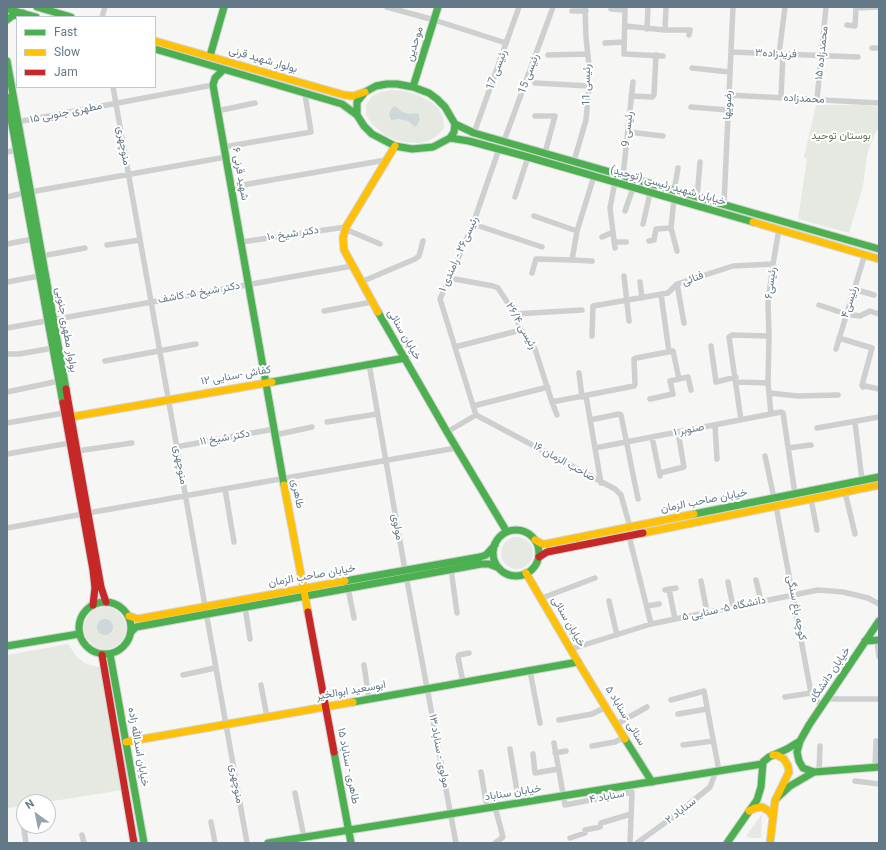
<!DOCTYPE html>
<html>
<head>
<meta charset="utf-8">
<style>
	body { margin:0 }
	#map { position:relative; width:886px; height:850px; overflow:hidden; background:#f6f6f4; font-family:Roboto,sans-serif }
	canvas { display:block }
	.frame { position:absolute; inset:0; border:8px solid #637987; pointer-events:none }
	.legend { position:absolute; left:16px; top:16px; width:140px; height:72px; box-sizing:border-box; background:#fff; border:1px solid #c1c9cf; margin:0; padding:5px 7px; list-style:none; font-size:12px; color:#637987 }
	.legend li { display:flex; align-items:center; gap:8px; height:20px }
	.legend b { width:20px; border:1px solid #c1c9cf }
	.north { position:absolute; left:16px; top:794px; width:40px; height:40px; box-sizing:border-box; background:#fff; border:1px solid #c1c9cf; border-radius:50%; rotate:327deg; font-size:11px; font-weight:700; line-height:16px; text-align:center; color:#637987 }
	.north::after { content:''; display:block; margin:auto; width:14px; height:18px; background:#96a5ad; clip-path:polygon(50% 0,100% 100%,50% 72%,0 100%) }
</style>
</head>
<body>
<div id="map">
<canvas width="886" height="850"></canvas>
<div class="frame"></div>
<ul class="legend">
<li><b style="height:5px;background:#4caf50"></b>Fast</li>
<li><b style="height:5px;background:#ffc107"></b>Slow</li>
<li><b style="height:5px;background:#c62828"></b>Jam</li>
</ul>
<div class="north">N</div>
</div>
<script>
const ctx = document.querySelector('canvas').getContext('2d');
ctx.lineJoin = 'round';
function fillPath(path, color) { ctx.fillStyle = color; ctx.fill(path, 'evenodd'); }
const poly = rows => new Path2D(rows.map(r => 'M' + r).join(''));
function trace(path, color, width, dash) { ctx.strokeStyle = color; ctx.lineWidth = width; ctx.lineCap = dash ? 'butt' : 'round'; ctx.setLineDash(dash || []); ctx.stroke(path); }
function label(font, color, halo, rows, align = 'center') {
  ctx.font = font + ' Roboto,Vazirmatn,sans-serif'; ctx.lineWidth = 4; ctx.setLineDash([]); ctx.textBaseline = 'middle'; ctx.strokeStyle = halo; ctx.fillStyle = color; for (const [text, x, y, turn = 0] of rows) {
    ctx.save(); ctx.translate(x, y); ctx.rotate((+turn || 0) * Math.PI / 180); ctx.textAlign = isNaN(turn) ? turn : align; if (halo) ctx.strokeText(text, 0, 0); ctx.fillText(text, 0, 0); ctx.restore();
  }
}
fillPath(poly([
	[390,90,405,91,418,95,431,102,438,108,443,117,444,128,437,136,428,141,419,143,404,142,396,140,385,135,372,124,366,115,366,105,372,96,381,92],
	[816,105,864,105,879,107,879,129,876,131,867,155,863,186,849,233,798,219,807,159,804,157],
	'501 553a16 16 0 1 1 32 0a16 16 0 1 1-32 0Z',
	'84 628a21 21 0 1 1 42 0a21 21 0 1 1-42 0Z',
	[68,644,76,656,86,664,102,668,123,790,47,802,24,802,24,806,7,808,7,655],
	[762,814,761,838,751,838,746,836]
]), '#e6e9e2');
fillPath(poly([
	[395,106,402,112,410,114,418,113,420,119,417,125,415,127,408,121,399,119,391,120,389,114,392,108],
	'97 627a8 8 0 1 1 16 0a8 8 0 1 1-16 0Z'
]), '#ced7d9');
const fast = poly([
	[37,7,71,17],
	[7,9,36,17],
	[7,20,12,16,23,13],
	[155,49,342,104,357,115],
	[210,56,224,7],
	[7,61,66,389],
	[223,70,215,78,213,85,284,485],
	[387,84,397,84,413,87,429,93,437,99,445,107,455,124,454,132,450,138,433,147,412,149,395,146,372,134,364,126,357,115,357,102,365,92,376,86,387,84],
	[413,87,438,7],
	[7,97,63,403],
	[455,124,474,133,879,249],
	[450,138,469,141,528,157,753,222],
	[378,312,447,432,507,532],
	[272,382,405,358],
	[694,514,879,477],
	'493 553a23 23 0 1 1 46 0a23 23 0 1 1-46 0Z',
	[345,581,480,557,486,555,495,545],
	'79 628a26 26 0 1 1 52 0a26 26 0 1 1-52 0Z',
	[131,632,136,627,481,564,489,564,499,568],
	[865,641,879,640],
	[7,646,79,634],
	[110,654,144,843],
	[353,702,578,662],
	[625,739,652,782],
	[800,741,797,752,799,761,803,768,814,772],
	[334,752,351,843],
	[776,799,790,786,814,772,879,767],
	[268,843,762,764],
	[727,843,757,800,761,787,763,762,769,757,787,749,800,741,809,725,879,621]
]);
const slow = poly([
	[155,41,344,95,353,96,365,92],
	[753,222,879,259],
	[378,312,344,250,343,238,346,227,395,146],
	[71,417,272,382],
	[284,485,308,612],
	[643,533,879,485],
	[535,540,542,544,546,544,694,514],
	[526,573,578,662,625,739],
	[129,616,138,619,345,581],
	[126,742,353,702],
	[749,811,755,808,762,807,769,811,773,817],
	[770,843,775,801,789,772,788,766,784,759,777,755,773,755]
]);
const jam = poly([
	[66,389,101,587,106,602],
	[63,403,93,570,95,588,93,605],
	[539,557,547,552,643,533],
	[308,612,334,752],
	[102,655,134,843]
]);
trace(fast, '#d2d4d4', 9);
trace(slow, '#d2d4d4', 9);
trace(jam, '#d2d4d4', 9);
trace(poly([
	[387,7,434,20,506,43],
	[611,7,611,9,625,10,624,54,663,56],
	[572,11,586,11],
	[102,17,105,7],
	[847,25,855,26,856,8,879,7],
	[625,26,665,30,690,30,689,35],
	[647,29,648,7],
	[665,30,666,7],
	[605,43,624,42],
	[872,48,879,48],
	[731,52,858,57],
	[779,54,785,7],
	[548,55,587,54],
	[692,68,730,72],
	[535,83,589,86],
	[113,87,247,843],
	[728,95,879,103],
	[631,96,652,97,654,95,656,55],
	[781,97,783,54],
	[817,99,826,7],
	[691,107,728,110],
	[217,111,255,103],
	[535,116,555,116,545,153],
	[17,122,213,85],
	[628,132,663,136],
	[474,133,519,7],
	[504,141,553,7],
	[224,147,311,132,305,94],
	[7,152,17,150],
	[574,161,586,120,589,86,589,66,586,37,585,7],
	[623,176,633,82],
	[231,187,386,160],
	[674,191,678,168],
	[30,192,226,157],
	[7,197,24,193],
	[515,197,528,157],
	[697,198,700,162],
	[674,199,671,228,677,251],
	[724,204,733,7],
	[625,211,633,188],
	[534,216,577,231],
	[473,224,542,247],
	[643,224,650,193],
	[345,229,380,244],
	[613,232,615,248],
	[602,237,613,232,610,208,615,182],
	[649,241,654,240,656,229,671,228],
	[241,242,346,227],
	[614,242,626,242],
	[7,244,33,239],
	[107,245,140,240],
	[42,256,85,248],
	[592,261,572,260,577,231,594,176],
	[532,273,536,259,572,260],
	[624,276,629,321],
	[449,278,493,286,498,288,515,314,521,330,535,349,552,402,634,386,635,384,634,359,636,358,673,351,679,379],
	[7,282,39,276],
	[361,282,415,259,419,256,423,241],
	[640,282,642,298],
	[677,284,684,323],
	[854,289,874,295],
	[661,294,669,352],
	[819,305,846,314,860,316,870,311,879,314],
	[324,311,372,302],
	[515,314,582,310],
	[7,328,352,266],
	[592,336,593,306,668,293,677,284,733,266,773,264],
	[839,338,872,348,862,385,863,387,865,386,879,389],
	[711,346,716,382,736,377],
	[455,347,521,330],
	[836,349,865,254],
	[7,354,19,354,53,348],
	[105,361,196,344],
	[369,364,405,570,456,843],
	[579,373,582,397],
	[737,382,768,383],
	[7,392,59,381],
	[769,393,798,396,838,395],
	[586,396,601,483],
	[650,399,673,394,670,381,688,377,691,390],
	[552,402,557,415],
	[473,406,548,387],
	[771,414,768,383,769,336,768,303,773,264,779,229],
	[476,415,440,299,473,224,499,149],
	[476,415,615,489,621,495,630,527],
	[590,420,619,414,621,415,638,499],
	[741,420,729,337,732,335,769,336],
	[327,422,377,414],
	[855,422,862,480],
	[7,423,64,413],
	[715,425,717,459],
	[817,428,879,417],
	[447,432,476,415],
	[275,435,312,427],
	[652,437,660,476],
	[176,447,274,429],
	[595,448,781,412,783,413,795,494],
	[788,448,811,445],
	[77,451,132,443],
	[7,454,70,443],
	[765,456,774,498],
	[660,473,684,467,678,432],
	[225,489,234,542],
	[845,492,855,534],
	[811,499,817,530],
	[776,506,811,693,822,707],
	[88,513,456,448],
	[7,528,83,514],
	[629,536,651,624],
	[451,569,457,613],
	[756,580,761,601],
	[701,581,707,612],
	[728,582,733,607],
	[348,588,354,618],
	[669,589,675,619],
	[665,590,676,588],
	[542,598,595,578],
	[609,601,617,635],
	[647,606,659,604],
	[245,607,250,639],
	[877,640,879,657],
	[571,649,651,624,818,590,843,592,868,598,879,604],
	[364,665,369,699],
	[530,671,540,723],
	[183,675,215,668],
	[463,682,458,657,459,655,469,653],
	[261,685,267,717],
	[785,697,811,693],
	[828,699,879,699],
	[671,700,704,691,719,771],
	[678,714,707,709],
	[559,720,592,714,606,707],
	[617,724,647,707],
	[554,743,565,805,632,792,630,843],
	[683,745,713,741],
	[592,746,615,742,624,737],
	[510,749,519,803],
	[555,753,566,751],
	[533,754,535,773,558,769],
	[875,767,876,741],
	[481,772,487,808],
	[819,772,820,746],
	[855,781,879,784],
	[295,793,304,837],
	[21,809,26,843],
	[211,822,215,843],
	[82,835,84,843],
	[570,838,585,833,585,830,600,827,601,823,631,814],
	[495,843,503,837,495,807],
	[637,843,677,814,710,787,716,771]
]), '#cecfcf', 5.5);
trace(fast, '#4caf50', 7);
trace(slow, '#ffc107', 7);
trace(jam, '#c62828', 7);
label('11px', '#637987', '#fff', [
	["موحدین",415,44,-73],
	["محمدزاده ۱۵",822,53,-84],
	["فریدزاده۳",776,54,2],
	["بولوار شهید قرنی",263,60,16],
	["رئیسی 17",497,70,-70],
	["رئیسی 15",529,74,-70],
	["رئیسی 11",587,85,-89],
	["محمدزاده",804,99,3],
	["رضویها",728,105,-87],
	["مطهری جنوبی ۱۵",66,113,-11],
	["رئیسی 9",628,129,-84],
	["منوچهری",123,146,80],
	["شهید قرنی ۶",240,174,80],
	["خیابان شهید رئیسی (توحید)",668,186,16],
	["دکتر شیخ ۱۰",293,234,-8],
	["رئیسی۲۶ - رامندی ۱",459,254,-66],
	["فنائی",693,279,-20],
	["رئیسی۶",771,283,-83],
	["دکتر شیخ ۵- کاشف",199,293,-10],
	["رئیسی۴",850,302,-73],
	["رئیسی ۲۶/۴",521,326,60],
	["بولوار مطهری جنوبی",66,330,80],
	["خیابان سنائی",404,335,60],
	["کفاش -سنایی ۱۲",236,376,-10],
	["صنوبر ۱",689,430,-11],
	["دکتر شیخ ۱۱",225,438,-10],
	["صاحب الزمان ۱۶",564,462,29],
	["منوچهری",180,465,80],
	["طاهری",297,494,79],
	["خیابان صاحب الزمان",704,501,-11],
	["مولوی",397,527,80],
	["خیابان صاحب الزمان",312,576,-10],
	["کوچه باغ سنگی",796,608,79],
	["دانشگاه ۵- سنایی ۵",724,609,-12],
	["خیابان سنائی",568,622,60],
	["خیابان دانشگاه",830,675,-56],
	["ابوسعید ابوالخیر",351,691,-10],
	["سنائی -سناباد ۵",625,716,59],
	["خیابان اسدالله زاده",138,747,80],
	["مولوی - سناباد ۱۳",439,751,79],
	["طاهری - سناباد ۱۵",348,766,79],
	["منوچهری",236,784,80],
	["خیابان سناباد",513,793,-9],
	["سناباد ۴",607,797,-11],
	["سناباد ۲",681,811,-38]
]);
label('11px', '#66785e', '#fff', [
	["بوستان توحید",841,136]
]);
</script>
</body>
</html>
